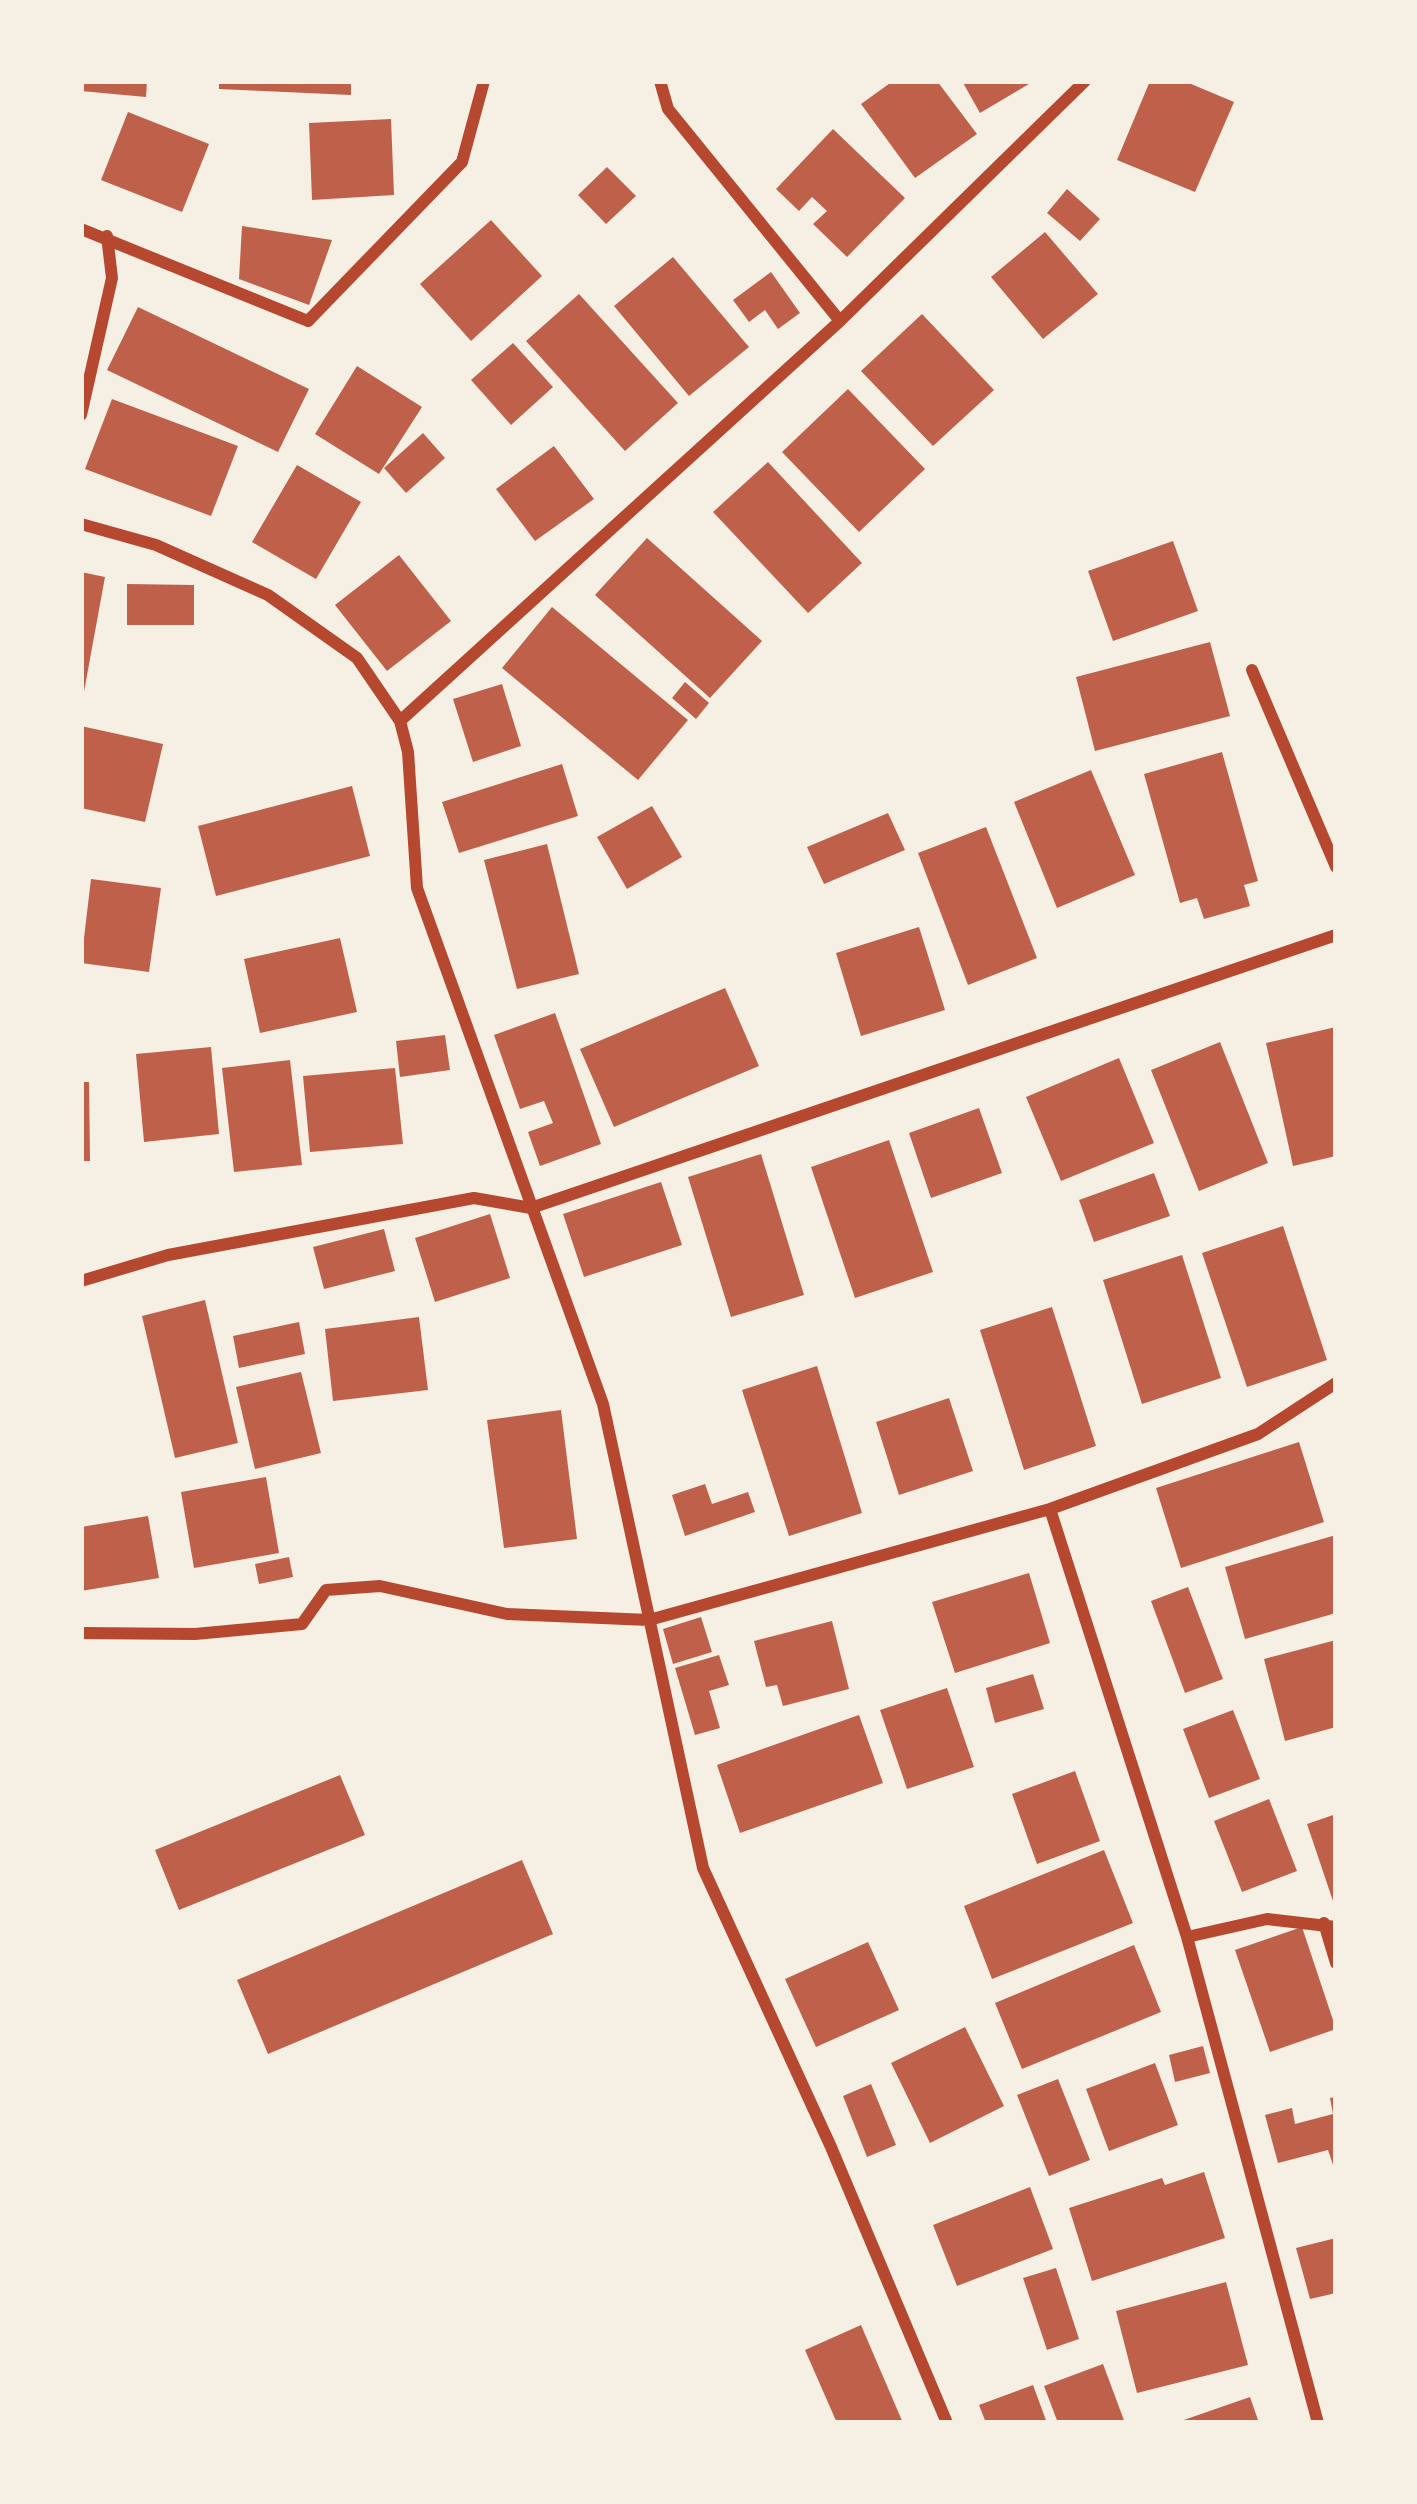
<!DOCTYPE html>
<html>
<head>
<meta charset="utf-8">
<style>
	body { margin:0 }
	#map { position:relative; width:1417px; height:2504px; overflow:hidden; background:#f6efe4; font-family:Georgia,serif }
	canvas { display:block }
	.frame { position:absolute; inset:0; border:84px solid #f6efe4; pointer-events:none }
</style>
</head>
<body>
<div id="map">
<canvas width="1417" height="2504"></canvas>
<div class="frame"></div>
</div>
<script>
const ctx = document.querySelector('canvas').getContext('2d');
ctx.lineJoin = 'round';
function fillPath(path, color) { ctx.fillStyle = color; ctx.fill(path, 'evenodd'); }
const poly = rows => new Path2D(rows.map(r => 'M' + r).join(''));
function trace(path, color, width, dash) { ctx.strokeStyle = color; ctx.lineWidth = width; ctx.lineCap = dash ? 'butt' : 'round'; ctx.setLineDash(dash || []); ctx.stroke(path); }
fillPath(poly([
	[81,81,147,81,146,97,81,91],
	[219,81,351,81,351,95,219,89],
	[893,81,937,81,977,134,915,178,861,104],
	[962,81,1034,81,980,113],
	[1150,81,1184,81,1234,102,1195,192,1117,160],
	[128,112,209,144,182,212,101,180],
	[391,119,394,195,312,200,309,123],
	[833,129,905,198,847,257,813,224,827,211,812,197,799,211,776,189],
	[607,167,636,196,606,224,578,195],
	[1067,189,1100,219,1080,241,1047,213],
	[491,220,542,276,471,341,420,284],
	[242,226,332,240,309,305,239,279],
	[1045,232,1098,294,1043,339,991,277],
	[673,257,749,347,689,396,614,306],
	[771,272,800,313,778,329,765,310,749,322,733,300],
	[579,294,678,403,625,451,526,341],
	[138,307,309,389,278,452,107,370],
	[922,314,994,390,933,446,861,371],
	[513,343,553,387,511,425,471,380],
	[357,366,422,407,379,474,315,434],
	[848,389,925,469,859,532,782,452],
	[112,399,238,446,211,516,85,469],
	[423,433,445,458,406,493,384,468],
	[554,446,594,499,535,541,496,489],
	[768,462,862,563,808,613,713,512],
	[297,465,361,502,316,579,252,542],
	[647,538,762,641,710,698,595,595],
	[1173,541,1198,611,1113,641,1088,571],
	[399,555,451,621,387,671,335,605],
	[81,572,105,577,83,697,81,697],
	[127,584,194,585,194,625,127,625],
	[552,607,688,720,638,780,502,668],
	[1210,642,1230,716,1095,751,1076,677],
	[685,682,709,703,696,719,672,698],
	[502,684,521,746,473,762,453,699],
	[81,726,163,744,145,822,81,808],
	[1222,752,1258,881,1244,885,1250,906,1204,919,1197,898,1180,903,1144,774],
	[562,764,578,816,459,853,442,802],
	[1091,770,1135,875,1057,908,1014,802],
	[352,786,370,856,216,896,198,826],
	[652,806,682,857,627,889,597,837],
	[888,813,905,850,824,884,807,847],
	[986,827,1037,958,968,985,918,853],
	[547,844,579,974,517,989,484,860],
	[91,879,161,888,149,972,81,963],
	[919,927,945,1010,861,1036,836,953],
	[340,938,357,1012,260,1033,244,959],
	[725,988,759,1066,614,1127,580,1049],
	[555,1013,601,1144,540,1166,528,1132,553,1123,544,1101,520,1109,494,1035],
	[1336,1027,1336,1156,1293,1166,1266,1043],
	[445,1035,450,1070,400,1077,396,1041],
	[1220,1042,1268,1163,1199,1191,1151,1070],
	[211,1047,219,1134,144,1142,136,1054],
	[1119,1058,1154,1143,1061,1181,1026,1097],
	[290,1060,302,1165,234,1172,222,1068],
	[395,1068,403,1144,310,1152,303,1076],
	[81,1082,89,1082,90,1161,81,1161],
	[979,1108,1002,1173,931,1198,909,1133],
	[889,1140,933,1272,855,1298,811,1167],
	[761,1154,804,1295,731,1317,688,1177],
	[1154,1173,1170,1216,1094,1242,1079,1200],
	[661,1182,682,1245,584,1277,563,1214],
	[490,1214,510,1278,435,1302,415,1238],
	[1283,1226,1327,1360,1247,1387,1202,1253],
	[384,1229,395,1271,324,1289,313,1247],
	[1182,1255,1221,1378,1142,1404,1103,1280],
	[205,1300,238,1443,175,1458,142,1316],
	[1052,1307,1096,1446,1024,1470,980,1330],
	[419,1317,428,1390,333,1401,325,1329],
	[299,1322,305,1354,239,1368,233,1336],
	[817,1366,862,1513,789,1536,742,1390],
	[301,1372,321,1453,255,1469,236,1387],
	[949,1398,973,1471,899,1495,876,1422],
	[561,1410,577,1539,504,1548,487,1420],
	[1299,1442,1324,1522,1181,1568,1156,1488],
	[266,1477,279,1553,194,1568,181,1492],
	[705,1484,712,1504,748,1492,755,1512,685,1536,672,1495],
	[148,1516,159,1578,81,1591,81,1527],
	[1336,1535,1336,1613,1245,1639,1225,1567],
	[289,1557,293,1577,259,1584,255,1564],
	[1029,1573,1050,1643,955,1673,932,1602],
	[1188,1587,1223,1679,1185,1693,1151,1601],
	[701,1617,712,1652,673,1664,663,1629],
	[832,1621,849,1689,783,1706,777,1685,766,1687,754,1641],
	[1336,1640,1336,1727,1285,1741,1264,1659],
	[719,1655,729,1685,709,1691,720,1728,695,1735,675,1668],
	[1033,1674,1044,1709,995,1723,986,1688],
	[947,1688,974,1767,907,1789,880,1710],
	[1233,1710,1260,1779,1209,1798,1183,1729],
	[859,1715,883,1783,740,1833,717,1765],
	[1075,1771,1100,1841,1037,1864,1012,1794],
	[340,1775,365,1835,179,1910,155,1850],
	[1269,1799,1297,1871,1242,1892,1214,1821],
	[1336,1814,1336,1906,1335,1907,1307,1824],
	[1104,1850,1133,1923,992,1979,964,1906],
	[522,1860,553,1934,268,2054,237,1980],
	[1302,1927,1336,2029,1270,2052,1235,1950],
	[868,1942,899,2010,816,2047,785,1979],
	[1134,1945,1161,2012,1022,2069,995,2003],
	[965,2027,1004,2106,930,2143,891,2063],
	[1203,2046,1210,2073,1175,2082,1169,2055],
	[1155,2063,1178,2125,1109,2151,1086,2089],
	[1058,2079,1090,2160,1049,2176,1017,2095],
	[871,2084,896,2145,867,2157,843,2096],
	[1336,2097,1336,2174,1328,2150,1278,2163,1265,2115,1292,2108,1295,2124,1333,2114,1330,2098],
	[1204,2172,1225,2238,1092,2281,1069,2208,1162,2178,1165,2185],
	[1030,2187,1053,2249,957,2286,933,2225],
	[1336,2238,1336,2293,1310,2299,1296,2248],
	[1056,2268,1079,2339,1047,2350,1023,2278],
	[1226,2282,1248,2365,1137,2393,1116,2311],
	[861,2325,903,2423,837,2423,805,2350],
	[1103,2364,1125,2423,1058,2423,1044,2386],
	[1033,2385,1047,2423,986,2423,979,2405],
	[1250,2397,1259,2423,1178,2423,1178,2422]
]), '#bf614a');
trace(poly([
	[660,81,668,109,840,321],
	[81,229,308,321,462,162,484,81],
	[81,415,112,278,107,236],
	[81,524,156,545,268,595,357,658,400,721,408,752,417,888,603,1404,703,1868,831,2147,947,2423],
	[1252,670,1336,867],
	[400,721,840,321,1085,81],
	[81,1281,168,1255,474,1198,531,1208,1336,935],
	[1050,1509,1187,1937,1318,2423],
	[81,1633,195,1634,302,1624,326,1590,380,1586,507,1614,649,1620,1050,1509,1258,1434,1336,1383],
	[1324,1923,1336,1963],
	[1187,1937,1267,1919,1336,1927]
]), '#b5482f', 12);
</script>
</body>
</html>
